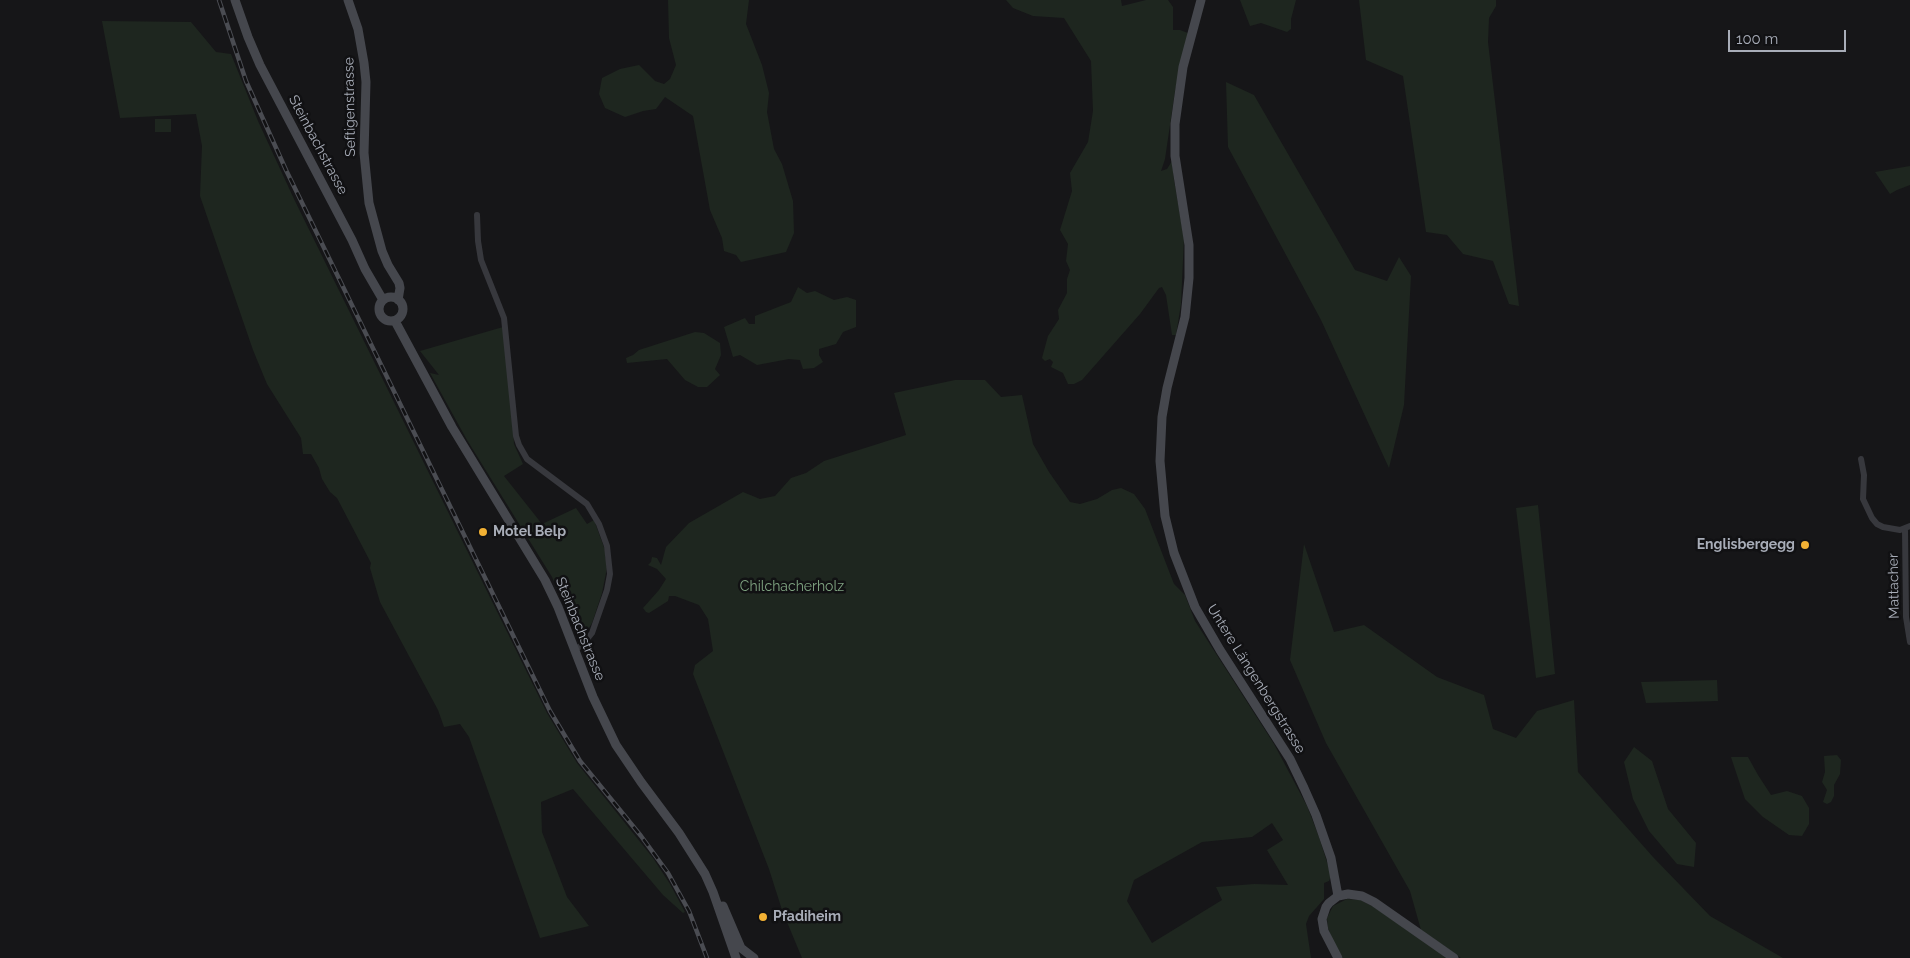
<!DOCTYPE html>
<html>
<head>
<meta charset="utf-8">
<style>
	body { margin:0 }
	#map { position:relative; width:1910px; height:958px; overflow:hidden; background:#161618; font-family:Raleway,sans-serif }
	canvas { display:block }
	.scale { position:absolute; left:1728px; top:30px; width:118px; height:22px; box-sizing:border-box; border:2px solid #a8adb8; border-top:0; padding-left:6px; font-size:15px; line-height:18px; white-space:nowrap; color:#a8adb8; -webkit-text-stroke:4px #111113; paint-order:stroke }
</style>
</head>
<body>
<div id="map">
<canvas width="1910" height="958"></canvas>
<div class="scale">100 m</div>
</div>
<script>
const ctx = document.querySelector('canvas').getContext('2d');
ctx.lineJoin = 'round';
function fillPath(path, color) { ctx.fillStyle = color; ctx.fill(path, 'evenodd'); }
const poly = rows => new Path2D(rows.map(r => 'M' + r).join(''));
function trace(path, color, width, dash) { ctx.strokeStyle = color; ctx.lineWidth = width; ctx.lineCap = dash ? 'butt' : 'round'; ctx.setLineDash(dash || []); ctx.stroke(path); }
function label(font, color, halo, rows, align = 'center') {
  ctx.font = font + ' Raleway,sans-serif'; ctx.lineWidth = 5; ctx.setLineDash([]); ctx.textBaseline = 'middle'; ctx.strokeStyle = halo; ctx.fillStyle = color; for (const [text, x, y, turn = 0] of rows) {
    ctx.save(); ctx.translate(x, y); ctx.rotate((+turn || 0) * Math.PI / 180); ctx.textAlign = isNaN(turn) ? turn : align; if (halo) ctx.strokeText(text, 0, 0); ctx.fillText(text, 0, 0); ctx.restore();
  }
}
fillPath(poly([
	[668,0,749,0,746,24,762,65,769,93,767,112,774,149,782,164,793,201,794,233,786,252,741,262,736,255,724,251,722,238,710,210,693,116,665,97,656,109,643,111,625,117,605,108,599,94,602,78,620,69,639,65,655,81,664,84,670,79,676,65,669,38],
	[1006,0,1121,0,1122,6,1146,0,1168,0,1173,7,1173,30,1180,30,1188,33,1175,91,1165,159,1161,171,1167,169,1172,161,1174,180,1184,238,1181,304,1176,335,1172,335,1166,295,1162,287,1159,288,1140,314,1082,380,1074,384,1068,384,1063,373,1051,367,1053,362,1050,359,1045,361,1042,358,1048,336,1059,319,1058,310,1067,293,1067,279,1070,270,1066,261,1068,244,1060,230,1072,191,1070,173,1088,142,1093,111,1091,61,1064,18,1033,16,1013,8],
	[1240,0,1296,0,1291,19,1291,29,1287,32,1261,23,1250,26],
	[1359,0,1496,0,1496,6,1489,18,1488,42,1519,306,1509,304,1493,261,1463,254,1447,235,1426,232,1403,76,1366,60],
	[102,21,191,22,216,52,231,54,258,121,294,199,547,713,577,763,653,858,670,884,685,912,683,913,663,895,573,789,541,802,542,832,567,897,589,926,540,938,469,737,460,724,444,727,438,710,380,602,370,568,371,563,337,498,330,492,322,479,319,468,311,454,303,454,301,438,267,384,253,350,200,196,202,146,196,114,120,118],
	[1226,82,1254,95,1355,270,1387,281,1399,257,1411,276,1404,405,1389,468,1321,320,1228,147],
	[155,119,171,119,171,132,155,132],
	[1910,166,1910,185,1897,190,1890,194,1875,172],
	[798,287,807,293,815,291,834,300,847,297,856,300,856,327,843,332,836,344,819,349,819,355,823,362,814,368,803,369,800,360,789,359,757,365,740,355,733,357,724,327,745,318,749,324,755,324,755,316,791,302],
	[503,327,511,389,514,444,523,464,504,476,542,524,576,508,587,524,594,520,605,550,607,568,602,593,592,623,587,631,583,632,576,632,552,577,467,440,430,373,439,375,420,351],
	[695,332,704,333,720,343,721,355,715,369,720,375,707,387,698,387,685,380,667,359,627,363,626,358,633,355,639,350],
	[955,380,985,380,1001,397,1022,395,1033,444,1049,472,1070,502,1080,504,1097,499,1112,490,1121,488,1134,494,1145,509,1174,584,1185,595,1195,621,1274,744,1307,806,1319,837,1331,875,1329,881,1324,883,1324,899,1309,916,1306,924,1311,958,802,958,782,910,769,869,693,674,695,665,713,651,708,619,699,605,675,596,669,596,668,601,649,613,646,612,643,608,659,590,666,579,657,569,648,565,651,562,652,557,657,558,661,565,666,547,689,523,743,492,760,499,775,496,791,478,806,473,824,461,906,435,894,393],
	[1272,823,1283,840,1267,850,1288,885,1254,884,1216,887,1222,900,1152,943,1127,901,1134,880,1202,842,1252,837],
	[1538,505,1555,674,1536,678,1516,508],
	[1304,544,1334,632,1364,625,1437,677,1484,695,1493,729,1516,738,1537,711,1574,700,1578,772,1653,857,1710,916,1783,958,1461,958,1421,930,1410,891,1326,743,1290,660],
	[1717,680,1718,701,1646,703,1641,682],
	[1634,747,1652,761,1668,809,1696,843,1694,867,1677,864,1649,831,1633,799,1624,762],
	[1837,755,1841,760,1840,774,1834,785,1834,796,1831,802,1827,804,1823,802,1827,790,1822,782,1825,772,1824,756],
	[1731,757,1748,757,1758,775,1771,795,1787,791,1802,796,1809,808,1809,824,1802,836,1789,835,1763,817,1745,799],
	[1347,899,1360,900,1374,907,1448,958,1343,958,1333,941,1328,928,1327,918,1333,906]
]), '#1e261f');
trace(poly([
	[477,215,478,241,481,260,504,318,516,436,519,445,527,459,587,504,599,524,607,546,610,574,607,590,592,633,584,643,575,650],
	[1861,459,1864,475,1863,499,1872,518,1877,524,1883,527,1900,530,1910,526],
	[1905,529,1906,617,1910,642]
]), '#37383d', 6);
trace(poly([
	[235,0,248,37,260,65,352,240,365,269,383,300],
	[348,0,358,29,364,63,366,82,364,153,369,203,382,251,388,265,399,283,400,288,398,300],
	[1201,0,1183,67,1175,124,1175,156,1189,245,1189,278,1185,317,1167,388,1162,417,1160,461,1165,516,1174,553,1195,607,1220,650,1290,759,1304,788,1316,815,1331,858,1338,896],
	'379 309a12 12 0 1 1 24 0a12 12 0 1 1-24 0Z',
	[395,321,452,427,545,580,558,607,593,697,616,745,641,782,679,833,705,874,713,892,736,958],
	[723,906,741,948,754,958],
	[1338,958,1324,931,1322,919,1326,907,1329,903,1338,896,1348,894,1362,896,1374,902,1454,958]
]), '#45474d', 9);
const rail = poly([
	[219,0,246,81,286,170,550,711,580,761,641,836,668,873,689,911,707,958]
]);
trace(rail, '#4a4c52', 4.5);
trace(rail, '#111113', 2.5, [8]);
for (const [x, y, r, color] of [
	[483,532,5,"#f2b134"],
	[1805,545,5,"#f2b134"],
	[763,917,5,"#f2b134"]
]) { const dot = new Path2D(); dot.arc(x, y, r, 0, 2 * Math.PI); ctx.fillStyle = color; ctx.fill(dot); trace(dot, '#111113', 2); }
label('14px', '#a8adb8', '#111113', [
	["Seftigenstrasse",350,107,-91],
	["Steinbachstrasse",318,145,62],
	["Mattacher",1894,586,-91],
	["Steinbachstrasse",580,629,68],
	["Untere Längenbergstrasse",1256,679,58]
]);
label('bold 14px', '#a8adb8', '#111113', [
	["Motel Belp",493,532],
	["Englisbergegg",1795,545,"right"],
	["Pfadiheim",773,917]
], 'left');
label('14px', '#7fa381', '#111113', [
	["Chilchacherholz",792,587]
]);
</script>
</body>
</html>
